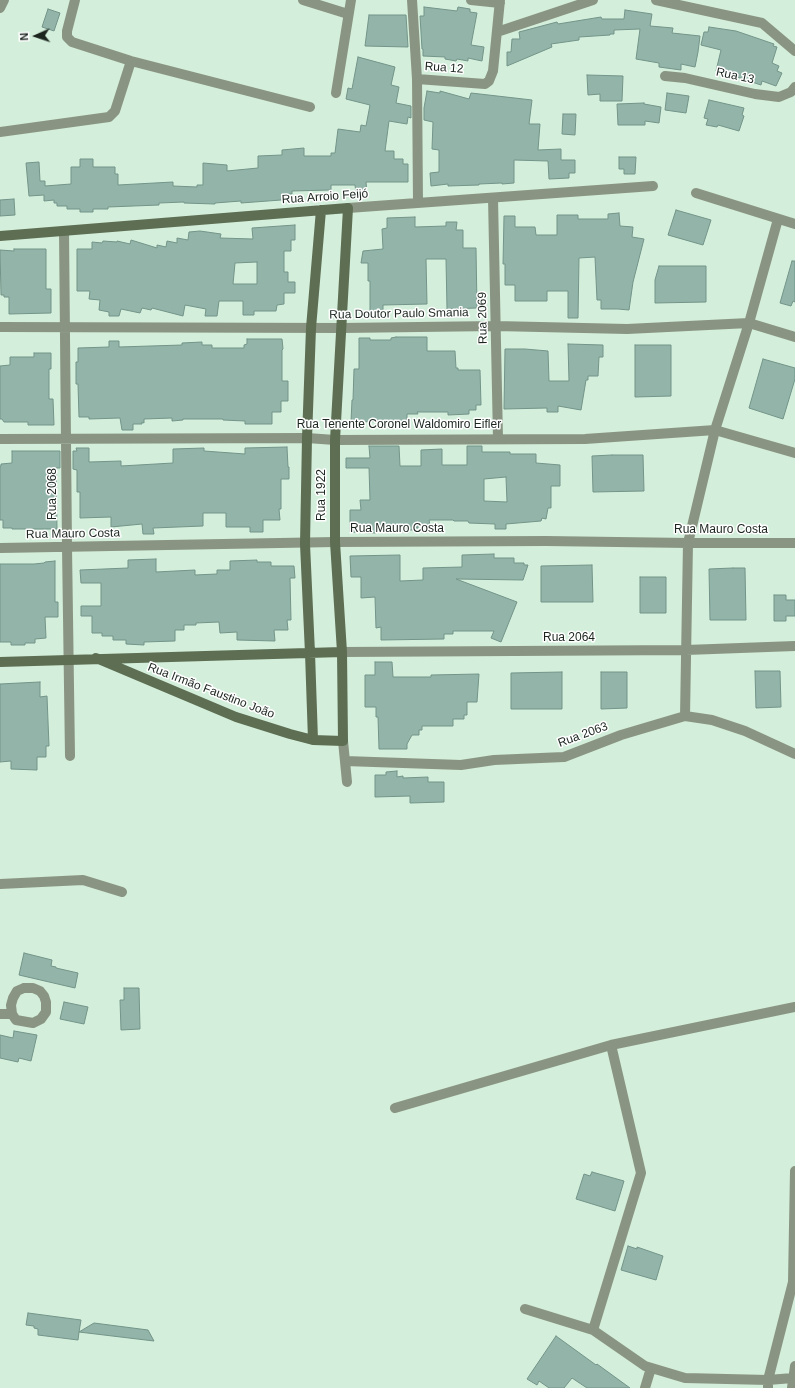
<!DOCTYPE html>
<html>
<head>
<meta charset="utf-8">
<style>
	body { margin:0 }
	#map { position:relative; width:795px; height:1388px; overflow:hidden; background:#d3eeda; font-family:Arial,sans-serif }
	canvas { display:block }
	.north { position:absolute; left:16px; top:16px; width:40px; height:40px; -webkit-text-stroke:3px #fff; paint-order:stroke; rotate:267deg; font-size:11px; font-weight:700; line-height:16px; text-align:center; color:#1b251e }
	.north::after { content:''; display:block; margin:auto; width:14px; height:18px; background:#1b251e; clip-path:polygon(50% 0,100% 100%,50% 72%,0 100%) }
</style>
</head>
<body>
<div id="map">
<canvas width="795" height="1388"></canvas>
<div class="north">N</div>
</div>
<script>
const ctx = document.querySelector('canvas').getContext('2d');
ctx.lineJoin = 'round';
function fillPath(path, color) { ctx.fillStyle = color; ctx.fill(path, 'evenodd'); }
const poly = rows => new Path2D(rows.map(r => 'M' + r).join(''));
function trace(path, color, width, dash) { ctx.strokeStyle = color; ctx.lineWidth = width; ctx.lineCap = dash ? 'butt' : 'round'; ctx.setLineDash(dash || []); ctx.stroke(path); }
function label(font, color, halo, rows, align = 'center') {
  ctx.font = font + ' Arial,sans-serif'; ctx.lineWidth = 3; ctx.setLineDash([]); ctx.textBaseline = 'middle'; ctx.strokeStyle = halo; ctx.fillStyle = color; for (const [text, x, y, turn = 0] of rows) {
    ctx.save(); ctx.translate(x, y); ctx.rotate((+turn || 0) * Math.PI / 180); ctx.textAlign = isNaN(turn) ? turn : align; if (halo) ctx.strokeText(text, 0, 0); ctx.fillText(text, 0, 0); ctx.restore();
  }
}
const building = poly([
	[424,7,457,11,458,7,470,9,470,12,477,13,471,45,484,47,482,61,468,58,468,61,457,59,456,61,445,59,445,57,423,56,423,49,422,49,420,16,424,16,424,7],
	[48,9,60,13,54,31,42,27,48,9],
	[625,10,652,14,650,26,673,28,672,33,700,36,698,52,695,67,681,64,681,70,659,67,659,63,636,59,640,29,614,30,614,34,610,34,610,35,579,37,579,40,551,44,552,47,507,66,507,52,511,52,512,39,520,39,519,32,557,22,558,24,601,17,602,19,624,19,625,10],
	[369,15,406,15,408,47,365,46,369,15],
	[709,27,736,31,774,44,773,46,777,47,772,63,779,66,777,71,782,73,776,86,762,81,761,85,737,77,737,76,716,71,721,50,701,45,704,32,708,32,709,27],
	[358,57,395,67,391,85,399,87,396,103,411,106,411,118,408,117,407,124,389,121,385,151,394,151,394,159,403,159,403,164,408,164,408,182,366,182,367,193,356,193,355,185,331,185,331,190,292,191,292,194,286,194,286,199,281,200,241,203,241,201,215,203,215,204,184,203,184,202,159,203,159,205,108,207,108,209,93,209,93,212,80,212,80,209,67,209,67,206,57,206,57,203,54,203,54,200,44,201,44,195,29,196,26,163,39,162,40,181,45,181,45,186,71,184,71,167,80,167,80,159,93,159,93,167,115,167,115,174,118,174,118,185,173,182,173,186,197,187,197,185,203,185,203,163,227,165,227,171,258,168,258,156,282,155,282,150,304,148,304,156,331,156,331,153,335,153,338,129,360,132,361,125,366,126,370,105,346,99,348,88,352,89,358,57],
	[587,75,623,76,622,101,600,101,600,94,588,95,587,75],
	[427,91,440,93,440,91,469,99,471,93,532,100,529,124,540,124,538,150,561,149,561,160,575,160,575,173,569,173,569,178,549,179,548,161,514,160,514,183,502,184,502,183,479,184,479,185,448,186,448,184,431,186,430,173,439,172,439,150,432,149,433,122,424,120,424,108,427,91],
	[667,93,689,96,686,113,665,110,667,93],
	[709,100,744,108,742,115,744,116,739,131,718,125,717,127,706,125,708,119,704,118,709,100],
	[644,103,644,104,661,107,659,123,645,121,645,125,618,125,617,104,644,103],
	[563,114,576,114,575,135,562,134,563,114],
	[619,157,636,157,635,174,624,174,624,169,619,169,619,157],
	[14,199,15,215,0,216,0,200,14,199],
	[676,210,711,220,703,245,668,235,676,210],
	[619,213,620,226,633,227,632,237,644,239,633,282,629,310,618,309,601,309,601,300,597,300,595,257,579,258,578,318,568,318,568,291,547,291,547,301,515,301,515,285,505,285,505,264,503,264,504,216,515,216,515,227,535,227,536,235,557,235,557,215,578,215,578,219,608,219,608,214,619,213],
	[415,217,415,227,446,226,446,222,457,222,456,230,463,230,463,248,476,248,477,308,447,309,446,259,426,259,427,304,383,305,383,313,370,313,370,281,368,281,368,263,361,263,363,251,383,249,382,229,387,228,387,218,415,217],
	[295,225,295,240,291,240,291,251,284,251,284,272,288,272,288,282,295,282,295,293,284,293,284,304,277,305,276,311,254,311,254,315,243,315,243,301,219,301,217,316,205,316,206,309,185,305,183,316,152,308,151,310,142,308,140,313,121,309,119,316,109,316,109,312,99,310,100,300,89,299,90,291,77,291,77,249,92,249,92,242,102,243,103,241,117,242,117,241,130,244,131,240,157,248,157,245,166,247,167,241,177,243,177,238,188,240,189,232,200,231,221,234,220,238,253,239,252,228,295,225],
	[257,262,257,284,233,284,235,263,257,262],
	[14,249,46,249,46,289,51,289,51,313,9,314,9,297,4,297,4,295,1,295,0,250,14,251,14,249],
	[792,261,795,261,795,302,793,301,791,306,780,303,792,261],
	[659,266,706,266,706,302,655,303,655,280,659,266],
	[396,337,427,337,427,351,455,351,456,368,458,368,458,370,480,370,481,405,476,405,476,410,469,410,469,414,448,415,448,412,417,412,418,414,407,414,407,421,351,422,352,400,353,400,354,369,359,369,359,338,370,338,370,340,391,340,391,338,396,337],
	[247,339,282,339,283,349,282,350,282,381,288,381,288,401,281,401,281,412,272,412,272,424,245,424,245,421,223,420,223,419,183,419,183,420,172,421,172,418,144,419,144,423,142,422,142,424,133,424,133,430,122,430,120,418,89,419,89,417,79,417,78,384,76,384,76,362,78,362,78,348,109,347,109,341,119,341,119,347,182,345,182,343,202,342,202,345,212,345,212,348,244,348,244,345,247,344,247,339],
	[568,344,603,345,603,357,599,357,598,376,588,376,588,380,586,380,581,410,558,406,558,412,547,412,547,408,504,409,505,349,525,349,548,351,549,381,569,381,568,344],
	[635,345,671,345,671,396,635,397,635,345],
	[34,353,51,353,51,369,49,369,49,399,53,399,54,425,28,425,28,422,4,422,2,419,0,419,0,366,10,365,10,357,34,357,34,353],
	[763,359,795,368,795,379,783,419,749,408,763,359],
	[369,446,399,446,400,466,421,466,421,450,442,449,442,465,467,465,467,446,482,446,482,452,510,452,510,454,536,454,536,463,560,465,560,486,551,486,551,508,548,508,546,519,542,518,541,521,506,524,506,529,495,529,495,524,469,523,468,521,454,521,453,520,429,520,430,525,418,525,418,528,413,528,413,530,401,530,401,526,376,527,376,533,350,532,350,510,361,510,360,500,370,500,369,468,346,468,346,458,370,458,369,446],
	[506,477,507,502,484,501,484,479,506,477],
	[287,447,288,467,289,467,289,479,281,479,281,509,279,509,280,520,263,520,263,532,250,532,250,527,226,527,226,513,203,513,203,526,153,528,154,534,143,534,142,524,111,527,111,517,80,518,80,492,77,492,77,470,73,469,73,451,77,451,76,448,89,448,89,462,121,461,121,466,173,463,173,449,204,448,204,451,245,454,245,448,287,447],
	[12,451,60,451,60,468,56,468,57,529,12,529,12,528,3,528,3,520,0,520,0,466,1,466,1,464,12,463,12,451],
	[612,455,643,455,644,491,593,492,592,456,612,455],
	[494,554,494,558,514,558,514,563,524,563,524,565,528,565,523,580,456,579,517,602,501,642,491,638,494,631,453,631,453,634,444,634,444,639,381,640,381,627,376,628,375,597,361,598,361,577,351,577,350,556,400,555,400,581,423,580,423,568,462,567,462,555,494,554],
	[156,559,156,572,195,570,195,575,217,574,217,570,230,570,230,561,257,560,257,562,271,562,271,566,294,566,295,578,290,578,291,620,287,620,288,630,274,630,275,641,237,640,237,632,220,633,219,622,196,623,196,625,184,625,184,630,175,630,175,641,144,642,144,645,126,644,126,640,113,640,113,636,102,636,102,633,92,633,92,616,81,616,81,606,101,606,101,583,81,583,80,570,128,568,128,560,156,559],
	[55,561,55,602,58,602,58,617,45,617,46,638,35,639,35,643,25,643,25,645,11,645,11,642,0,642,0,564,34,564,44,563,45,562,55,561],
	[592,565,593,602,541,602,541,566,592,565],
	[733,568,745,568,746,620,710,620,709,569,733,568],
	[640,577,666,577,666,613,640,613,640,577],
	[774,595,786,595,786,600,795,600,795,616,786,616,786,621,774,621,774,595],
	[375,662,392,662,393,677,431,677,431,675,479,674,477,702,467,702,467,715,464,715,464,719,453,719,453,726,422,726,422,730,419,730,419,735,412,735,407,744,407,749,379,749,378,717,376,717,376,707,365,707,365,675,375,675,375,662],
	[755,671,780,671,781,707,756,708,755,671],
	[562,672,562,709,511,709,511,673,562,672],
	[601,672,627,672,627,708,601,709,601,672],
	[40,682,40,697,47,696,49,746,46,746,46,757,37,757,37,770,11,769,11,761,0,762,0,684,40,682],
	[397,771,397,777,403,776,403,778,428,777,428,782,444,782,444,802,410,803,410,796,375,797,375,775,386,775,386,772,397,771],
	[24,953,52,960,51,966,56,967,56,968,78,973,75,988,19,975,24,953],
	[124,988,139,988,140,1029,121,1030,120,1000,124,1000,124,988],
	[64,1002,88,1007,84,1024,60,1019,64,1002],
	[14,1031,37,1035,31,1061,19,1058,18,1062,0,1058,0,1035,13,1038,14,1031],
	[592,1172,624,1181,615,1211,576,1199,584,1174,590,1176,592,1172],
	[628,1246,637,1249,637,1247,663,1256,656,1280,621,1270,628,1246],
	[28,1313,81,1320,79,1332,94,1323,148,1330,154,1341,79,1332,78,1340,38,1335,38,1329,34,1328,34,1326,26,1325,28,1313],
	[556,1336,596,1365,597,1364,630,1388,587,1388,572,1378,564,1388,549,1388,539,1381,537,1385,527,1379,556,1336]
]);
fillPath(building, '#93b5a9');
trace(building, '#739489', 1);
trace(poly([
	[75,0,67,31,67,37,72,42,131,61,310,107],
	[303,0,348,14],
	[412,0,417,79,418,203],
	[471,0,500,3],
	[656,0,762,23,795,51],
	[0,8,4,0],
	[497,32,593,0],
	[665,76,685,78,755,94,779,97,791,92,795,87],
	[417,79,485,84,489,81,493,71,500,0],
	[336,93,351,0],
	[0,132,109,117,115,111,131,61],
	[696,193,795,224],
	[493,198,498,439],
	[348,208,653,186],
	[64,231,67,547,70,756],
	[0,327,342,328,496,326,627,329,749,323,795,337],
	[0,439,307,438,335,440,585,439,715,430,795,453],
	[0,548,335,542,546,541,688,543,795,543],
	[342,652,686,650,795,646],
	[685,716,688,543,715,430,749,323,778,219],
	[343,741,347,782],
	[345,761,461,765,494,760,564,757,621,735,685,716,712,720,745,731,795,754],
	[0,884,83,880,122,892],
	[24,988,33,988,40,991,44,996,46,1002,46,1012,41,1019,33,1023,16,1020,12,1014,11,1005,13,998,17,991,24,988],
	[0,1014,12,1014],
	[395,1108,611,1045,795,1007],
	[525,1309,593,1330,645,1366,685,1378,768,1380,793,1378],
	[593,1330,641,1173,611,1045],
	[645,1388,651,1368],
	[768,1388,768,1380,793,1282,795,1171],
	[792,1388,795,1366]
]), '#899582', 10);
trace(poly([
	[0,236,348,208,335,440,335,542,342,652,343,741,313,740,290,734,236,717,96,658],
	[0,662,342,652],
	[313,740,310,653,305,544,307,438,311,328,321,210]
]), '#5d6e53', 10);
label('12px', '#1b251e', '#fff', [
	["Rua 12",444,68,4],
	["Rua 13",735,76,12],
	["Rua Arroio Feijó",325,197,-4],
	["Rua Doutor Paulo Smania",399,314,-1],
	["Rua 2069",483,318,-91],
	["Rua Tenente Coronel Waldomiro Eifler",399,425],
	["Rua 2068",53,494,-90],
	["Rua 1922",322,495,-90],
	["Rua Mauro Costa",397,529],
	["Rua Mauro Costa",721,530],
	["Rua Mauro Costa",73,534,-1],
	["Rua 2064",569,638],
	["Rua Irmão Faustino João",211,691,21],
	["Rua 2063",583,735,-20]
]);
</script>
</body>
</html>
